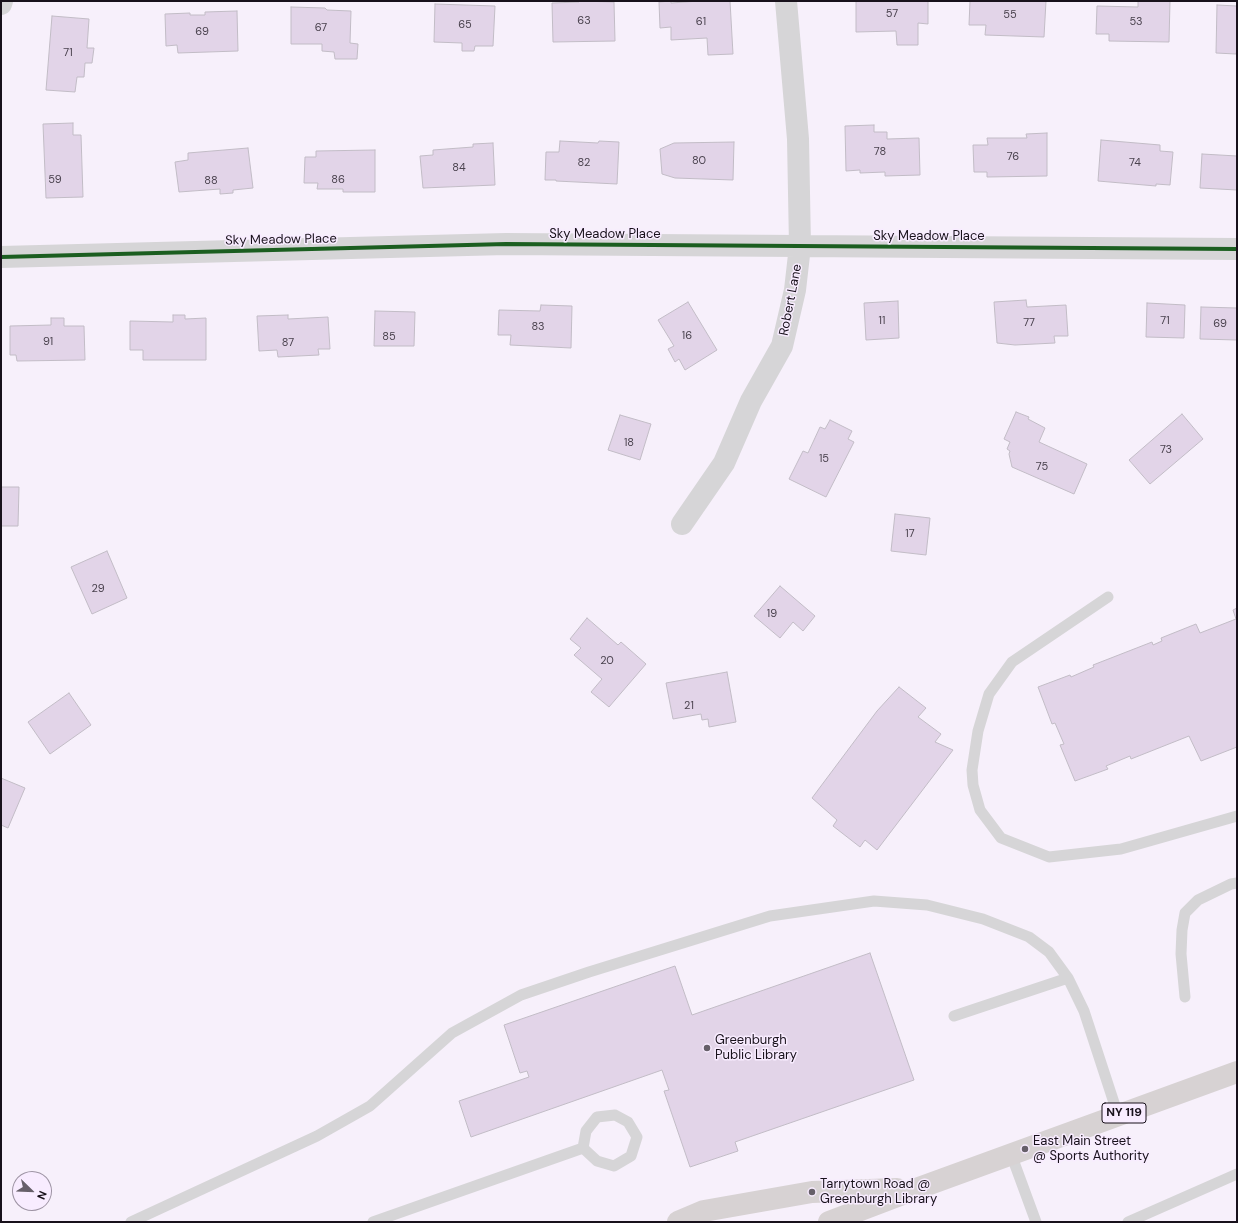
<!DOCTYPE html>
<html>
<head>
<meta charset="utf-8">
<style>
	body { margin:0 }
	#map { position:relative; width:1238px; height:1223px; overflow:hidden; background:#f7f0fb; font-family:"DM Sans",sans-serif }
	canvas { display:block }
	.frame { position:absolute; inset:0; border:2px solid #18111b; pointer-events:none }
	.north { position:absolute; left:12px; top:1171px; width:40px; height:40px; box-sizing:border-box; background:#f8ecff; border:1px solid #9e94a4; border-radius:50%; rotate:113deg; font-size:11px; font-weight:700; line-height:16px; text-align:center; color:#18111b }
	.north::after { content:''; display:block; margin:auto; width:14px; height:18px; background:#665f69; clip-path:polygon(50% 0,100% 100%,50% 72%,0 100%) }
</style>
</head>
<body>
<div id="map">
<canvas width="1238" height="1223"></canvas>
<div class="frame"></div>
<div class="north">N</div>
</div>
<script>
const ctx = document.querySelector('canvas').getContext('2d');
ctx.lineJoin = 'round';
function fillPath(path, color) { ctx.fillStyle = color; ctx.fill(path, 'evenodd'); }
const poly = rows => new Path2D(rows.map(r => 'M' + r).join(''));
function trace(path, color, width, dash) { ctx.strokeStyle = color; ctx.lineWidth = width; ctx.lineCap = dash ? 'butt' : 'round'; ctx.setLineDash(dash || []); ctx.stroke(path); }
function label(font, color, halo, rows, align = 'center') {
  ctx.font = font + ' "DM Sans",sans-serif'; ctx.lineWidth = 3; ctx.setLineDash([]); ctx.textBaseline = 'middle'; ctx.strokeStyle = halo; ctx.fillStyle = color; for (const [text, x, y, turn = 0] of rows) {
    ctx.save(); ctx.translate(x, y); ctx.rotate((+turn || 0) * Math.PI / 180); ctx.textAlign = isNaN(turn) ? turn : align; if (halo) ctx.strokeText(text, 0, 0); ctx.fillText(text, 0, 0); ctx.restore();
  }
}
const building = poly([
	[579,1,614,2,615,41,553,42,552,3,579,2,579,1],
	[671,1,671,3,699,1,730,1,733,54,708,55,707,38,671,40,671,27,660,28,659,2,671,1],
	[856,1,928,1,928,24,918,23,918,45,897,45,896,31,856,32,856,1],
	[970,1,1046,1,1044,37,985,35,986,25,969,25,970,1],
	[1138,1,1170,1,1169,42,1109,41,1109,34,1096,34,1097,6,1138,7,1138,1],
	[435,4,495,6,493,46,475,46,474,51,462,51,462,43,434,42,435,4],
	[1217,5,1237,6,1237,50,1236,54,1216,53,1217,5],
	[291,7,325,8,327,10,351,11,350,43,358,44,357,59,335,59,334,52,322,51,322,44,291,44,291,7],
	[237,11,238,51,178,53,177,45,166,46,165,14,190,13,190,15,205,15,205,12,237,11],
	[52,16,89,19,87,48,94,48,92,63,85,63,84,77,77,77,75,92,46,90,52,16],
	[73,123,73,135,81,135,83,197,46,198,43,124,73,123],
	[874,125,874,132,887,132,887,139,919,138,920,175,885,176,885,172,860,173,860,170,846,171,845,126,874,125],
	[1047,133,1047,176,987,177,987,172,974,172,973,145,988,145,987,138,1027,138,1026,134,1047,133],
	[1101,140,1160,145,1160,151,1173,152,1170,185,1156,184,1156,186,1098,181,1101,140],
	[560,141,598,143,599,141,619,142,617,184,556,181,556,180,545,180,546,152,559,152,560,141],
	[734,142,733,180,675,178,662,174,660,149,674,143,734,142],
	[493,143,495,185,423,188,420,156,433,155,433,150,473,147,473,144,493,143],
	[248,148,253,188,233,190,233,193,220,194,220,189,179,192,175,162,188,160,188,153,248,148],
	[375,150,375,192,343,192,343,189,317,189,318,183,304,183,305,157,316,157,316,151,375,150],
	[1202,154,1237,156,1237,190,1200,188,1202,154],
	[1026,300,1027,307,1066,305,1068,336,1054,336,1055,343,1015,345,997,343,994,302,1026,300],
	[898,301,899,338,866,340,864,303,898,301],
	[688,302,717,350,685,370,679,359,675,362,668,349,674,346,658,320,688,302],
	[1147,303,1185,305,1184,338,1146,337,1147,303],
	[541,305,572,306,571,348,510,345,511,335,498,335,499,310,540,311,541,305],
	[1201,307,1237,308,1237,340,1200,339,1201,307],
	[375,311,415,312,414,346,374,346,375,311],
	[173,315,185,315,185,319,206,318,206,360,143,360,143,350,130,350,130,321,173,322,173,315],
	[288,315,288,319,328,317,330,349,318,349,319,355,278,357,277,350,259,351,257,316,288,315],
	[51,318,64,318,64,326,84,326,85,360,17,361,16,355,10,355,10,326,51,325,51,318],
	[1016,412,1029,417,1028,419,1045,428,1039,442,1087,464,1074,494,1012,467,1009,454,1010,451,1007,449,1010,442,1004,439,1016,412],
	[1182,414,1203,439,1150,484,1129,460,1182,414],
	[620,415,651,424,640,460,608,450,620,415],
	[830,420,852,431,848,439,854,442,826,497,789,479,803,451,808,453,820,427,825,429,830,420],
	[1,487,19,487,18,526,1,526,1,487],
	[895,514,930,518,926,555,891,551,895,514],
	[107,551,127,598,92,614,71,567,107,551],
	[780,586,815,616,803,631,793,622,780,638,754,616,780,586],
	[1237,608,1237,747,1201,761,1189,736,1131,759,1130,756,1106,766,1108,769,1075,781,1060,745,1064,744,1055,723,1052,724,1038,687,1070,675,1071,677,1094,667,1093,665,1152,642,1153,645,1162,641,1161,638,1196,624,1200,633,1236,619,1233,610,1237,608],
	[587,618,618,645,621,642,646,664,609,707,591,692,602,679,574,655,581,648,570,639,587,618],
	[727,672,736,722,709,727,708,719,702,720,701,714,673,719,666,683,727,672],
	[899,687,926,708,918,717,941,734,935,742,953,750,877,850,865,840,860,847,833,826,837,820,812,798,877,711,899,687],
	[69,693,91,725,50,754,28,722,69,693],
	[1,778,25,788,8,828,1,825,1,778],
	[870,953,914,1080,735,1142,738,1151,690,1167,664,1091,669,1090,662,1070,471,1137,459,1101,529,1077,527,1071,520,1073,504,1025,675,966,692,1015,870,953]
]);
fillPath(building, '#e2d4e8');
trace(building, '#c2bcc6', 1);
trace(poly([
	[1108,597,1012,662,989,694,978,731,972,770,973,785,980,810,1001,838,1049,857,1121,849,1237,816],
	[1185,997,1181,954,1182,930,1185,913,1198,900,1231,884,1237,883],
	[954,1016,1068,978],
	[615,1115,628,1122,637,1137,631,1156,614,1166,597,1161,583,1148,586,1131,597,1117,615,1115],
	[1011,1154,1036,1222],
	[131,1222,317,1136,370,1106,452,1033,521,995,589,972,770,916,874,901,927,905,983,919,1029,937,1049,952,1068,978,1084,1011,1118,1115],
	[373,1222,583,1148],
	[1128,1222,1237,1174]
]), '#d6d5d7', 11);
trace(poly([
	[1,4,2,1],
	[1,257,506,244,1237,249],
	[682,524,724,463,751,401,782,346,795,290,800,246,798,139,786,1]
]), '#d6d5d7', 22);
trace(poly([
	[678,1222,704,1211,812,1192,897,1189],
	[829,1222,916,1189,1237,1072]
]), '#d7d2d3', 22);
trace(poly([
	[1,257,506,244,1237,249]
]), '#1b5e20', 4);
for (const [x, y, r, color] of [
	[707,1048,4,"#665f69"],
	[1025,1149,4,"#665f69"],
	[812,1192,4,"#665f69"]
]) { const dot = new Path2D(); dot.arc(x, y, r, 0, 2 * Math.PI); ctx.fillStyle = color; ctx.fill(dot); trace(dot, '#f8ecff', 1.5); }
label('11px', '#4a424e', null, [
	["57",892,14],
	["55",1010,15],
	["63",584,21],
	["61",701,22],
	["53",1136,22],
	["65",465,25],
	["67",321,28],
	["69",202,32],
	["71",68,53],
	["78",880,152],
	["76",1013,157],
	["80",699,161],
	["82",584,163],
	["74",1135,163],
	["84",459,168],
	["59",55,180],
	["86",338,180],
	["88",211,181],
	["11",882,321],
	["71",1165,321],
	["77",1029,323],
	["69",1220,324],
	["83",538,327],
	["16",687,336],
	["85",389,337],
	["91",48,342],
	["87",288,343],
	["18",629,443],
	["73",1166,450],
	["15",824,459],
	["75",1042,467],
	["17",910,534],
	["29",98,589],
	["19",772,614],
	["20",607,661],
	["21",689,706]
]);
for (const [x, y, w] of [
	[1124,1113,44]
]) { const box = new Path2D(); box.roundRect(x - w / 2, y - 10, w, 20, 3); ctx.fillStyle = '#f8ecff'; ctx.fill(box); trace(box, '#18111b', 1); }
label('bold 12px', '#18111b', null, [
	["NY 119",1124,1113]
]);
label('13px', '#18111b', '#f8ecff', [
	["Sky Meadow Place",605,235],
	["Sky Meadow Place",929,237],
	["Sky Meadow Place",281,240,-1],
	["Robert Lane",791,300,-79]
]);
label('13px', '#18111b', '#f8ecff', [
	["Greenburgh",715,1041],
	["Public Library",715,1056],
	["East Main Street",1033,1142],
	["@ Sports Authority",1033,1157],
	["Tarrytown Road @",820,1185],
	["Greenburgh Library",820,1200]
], 'left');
</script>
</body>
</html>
